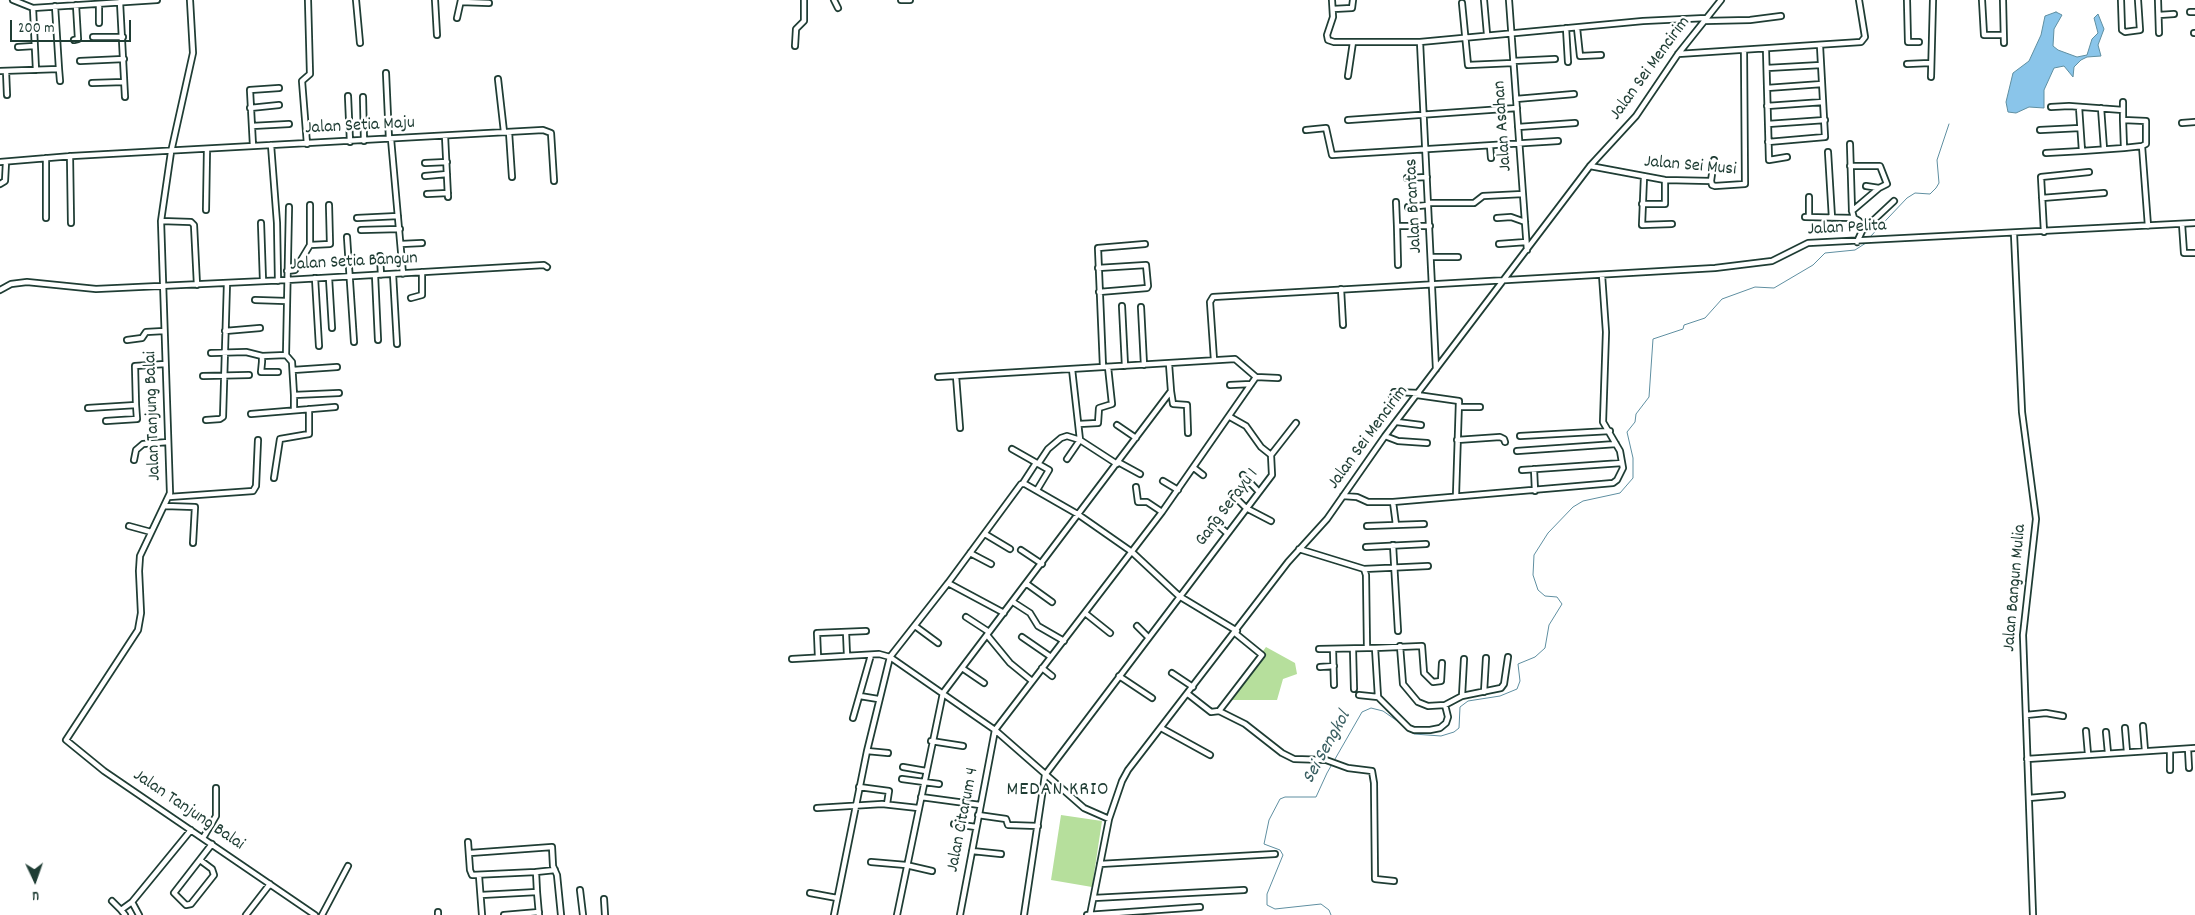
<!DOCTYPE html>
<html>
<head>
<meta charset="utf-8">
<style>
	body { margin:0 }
	#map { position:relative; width:2195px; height:915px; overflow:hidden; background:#fff; font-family:Dekko,sans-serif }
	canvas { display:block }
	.north { position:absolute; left:10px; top:855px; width:50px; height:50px; -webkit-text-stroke:4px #fff; paint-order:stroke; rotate:177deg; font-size:14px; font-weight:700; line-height:20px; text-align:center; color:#1f3d34 }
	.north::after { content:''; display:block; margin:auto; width:18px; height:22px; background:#1f3d34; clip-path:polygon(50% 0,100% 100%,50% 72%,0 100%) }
	.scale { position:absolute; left:10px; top:20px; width:121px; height:22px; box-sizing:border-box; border:2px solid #1f3d34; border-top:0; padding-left:6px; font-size:15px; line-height:18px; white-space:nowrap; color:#1f3d34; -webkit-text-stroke:4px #fff; paint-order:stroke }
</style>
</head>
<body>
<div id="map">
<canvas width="2195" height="915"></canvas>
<div class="north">U</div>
<div class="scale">200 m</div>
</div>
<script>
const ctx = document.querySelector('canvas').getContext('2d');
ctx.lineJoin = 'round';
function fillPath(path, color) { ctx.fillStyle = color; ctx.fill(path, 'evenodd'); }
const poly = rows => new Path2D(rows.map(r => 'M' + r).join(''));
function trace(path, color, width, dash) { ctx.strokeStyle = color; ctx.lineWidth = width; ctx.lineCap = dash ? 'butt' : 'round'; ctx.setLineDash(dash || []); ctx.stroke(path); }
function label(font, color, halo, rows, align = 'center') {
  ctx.font = font + ' Dekko,sans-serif'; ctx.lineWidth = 4.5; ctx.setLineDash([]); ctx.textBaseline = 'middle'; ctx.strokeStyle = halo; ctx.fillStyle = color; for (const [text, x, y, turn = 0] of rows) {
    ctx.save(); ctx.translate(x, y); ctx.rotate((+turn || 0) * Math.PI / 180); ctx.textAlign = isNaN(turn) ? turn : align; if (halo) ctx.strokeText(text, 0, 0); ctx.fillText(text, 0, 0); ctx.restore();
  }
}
fillPath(poly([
	[1266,647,1295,663,1297,674,1283,679,1277,700,1227,700],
	[1061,815,1102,821,1092,887,1051,880]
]), '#b6df9c');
const water = poly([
	[2056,12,2062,15,2054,29,2053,46,2058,50,2077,57,2087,55,2092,39,2098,33,2094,18,2098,14,2104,29,2098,45,2101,56,2087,57,2081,60,2074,67,2073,77,2064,66,2054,68,2044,90,2044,108,2029,107,2016,113,2008,112,2006,102,2013,73,2029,61,2041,35,2045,16,2056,12]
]);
fillPath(water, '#8ac5ea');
trace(water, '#5f8fa1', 1);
trace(poly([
	[1870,237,1907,198,1915,193,1930,194,1936,188,1939,183,1937,160,1949,124],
	[1410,731,1414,734,1441,736,1454,732,1459,728,1460,707,1468,701,1500,696,1517,689,1520,681,1518,664,1535,657,1545,648,1549,625,1562,604,1557,597,1545,596,1538,590,1533,575,1534,555,1548,533,1573,507,1583,501,1620,493,1633,478,1633,458,1627,432,1635,422,1636,414,1649,397,1653,339,1683,329,1684,325,1705,318,1722,299,1755,287,1774,288,1813,265,1825,253,1855,250,1869,241],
	[1331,915,1329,910,1321,904,1275,909,1267,905,1267,894,1283,855,1280,850,1264,844,1269,820,1280,799,1285,797,1316,797,1327,773,1362,712,1371,708,1383,711,1403,725]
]), '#5f8fa1', 1);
const minor = poly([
	[13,0,33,8,157,0],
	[190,0,193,53,171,152,161,221,170,493,140,556,139,571,141,613,138,630,66,740,104,771,315,915],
	[356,0,360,43],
	[435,0,437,35],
	[834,0,838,8],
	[901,0,910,0],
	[1332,0,1333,17,1327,35,1328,40,1334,42,1420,42,1643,21,1706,18],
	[1484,0,1487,34],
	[1509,0,1527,250],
	[1907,0,1908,42,1919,42],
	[1982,0,1984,35,2003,35],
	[2003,0,2004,43],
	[2121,0,2122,30,2125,32,2140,30,2138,0],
	[2158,0,2159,33],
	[120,2,125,97],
	[461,2,489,3],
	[1462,3,1468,65,1513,63],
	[99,4,99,23],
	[33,8,36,70],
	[1333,9,1352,8,1353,0],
	[2190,12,2195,12],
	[2159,15,2174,14],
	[457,18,461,0],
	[1704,21,1750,20,1781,16],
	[1566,28,1568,62],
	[1577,28,1580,56,1601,55],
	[2194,33,2195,33],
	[93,37,123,37],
	[74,40,78,39,76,5],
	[1420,42,1436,369],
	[795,46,796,29,804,21,804,0],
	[18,47,34,46],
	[1766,50,1769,160,1787,157],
	[1678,54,1861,42,1865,37,1859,0],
	[80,61,124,59],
	[1513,61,1555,59],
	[1907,64,1930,63],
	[1767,68,1821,65],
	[59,69,60,81],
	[0,71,59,69,55,6],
	[6,71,7,95],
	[386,73,389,139],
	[1348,76,1353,42],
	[1931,77,1933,0],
	[498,79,504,132],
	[92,83,124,82],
	[1767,88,1822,84],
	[348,96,350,142],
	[363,97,364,141],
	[1516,99,1574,94],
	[2123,102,2123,120],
	[1767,106,1823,102],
	[2051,107,2069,106,2123,110],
	[2079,107,2082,151,2124,148,2123,120,2146,121,2146,144,2142,146,2148,226],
	[250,108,279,105],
	[2101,108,2104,149],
	[1348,120,1517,108],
	[2182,123,2195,122],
	[1768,124,1825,120],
	[252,126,289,124],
	[1518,127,1575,123],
	[1306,130,1326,128,1332,155,1558,141],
	[2040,130,2080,128],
	[509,132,512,177],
	[445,136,448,197],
	[391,139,403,274],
	[1768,142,1825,137,1820,46],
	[307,144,302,81,310,74,308,0],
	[1850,144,1852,211,1854,218],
	[271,145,277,223,278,281],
	[253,146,250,90,279,88],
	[1490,146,1491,158],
	[2124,148,2142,146],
	[1828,152,1832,218],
	[2046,153,2082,151],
	[70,156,71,223],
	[46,158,46,218],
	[0,162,72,156,543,130,551,133,554,181],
	[425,163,447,162],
	[1590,166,1665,180,1711,181,1712,185,1715,186,1745,184,1744,51],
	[1850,166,1880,166,1887,184,1879,188,1866,186],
	[425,176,447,174],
	[1644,177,1642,225,1672,224],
	[1407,178,1427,177],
	[1711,181,1714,160],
	[0,184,5,181,6,162],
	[427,194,448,193],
	[2042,198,2104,193],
	[1396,202,1397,226],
	[1428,203,1474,203,1483,196,1523,194],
	[1642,204,1665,204,1665,180],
	[310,205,310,245],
	[1408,207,1428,205],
	[206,210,207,149],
	[1852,211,1879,188],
	[1805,217,1854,218,1859,221,1862,231],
	[1809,217,1809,197],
	[357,218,398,216],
	[1497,218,1511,217,1525,222],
	[161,221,191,222,194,225,197,285],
	[261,223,263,281],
	[2182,224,2184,253,2195,253],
	[361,230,400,229],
	[2044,232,2041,177,2089,172],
	[2014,234,2022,412,2036,519,2023,635,2033,915],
	[347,237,354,342],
	[1857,242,1862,231,1894,201],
	[401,244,422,243],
	[1499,244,1526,242],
	[380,256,381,275],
	[1431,257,1458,257],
	[1398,265,1397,226,1430,226],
	[1098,268,1146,265,1148,286,1147,288,1099,292],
	[287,271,295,270,310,245,330,244,329,205],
	[393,274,397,344],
	[375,275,378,340],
	[315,278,319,346],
	[329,278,332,328],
	[1341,289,1343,325],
	[0,290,11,284,27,282,96,289,287,280,544,265,547,267],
	[411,298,422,295,422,272],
	[255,300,286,301],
	[1122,306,1125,366],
	[1141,307,1144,365],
	[225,331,260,328],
	[127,340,142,338,146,332,164,331],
	[211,353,246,352,262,356],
	[286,355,292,362,294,395,339,393],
	[1214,360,1210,302,1213,297,1715,268,1772,261,1808,243,2195,223],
	[1103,367,1098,248,1145,244],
	[293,370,337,367],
	[278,372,261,372,262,362,262,356,286,355,289,207],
	[203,376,249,375],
	[956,376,960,428],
	[938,377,1235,359,1256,377,1162,512,995,730,960,915],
	[1256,377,1278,378],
	[1230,385,1251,384],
	[1171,391,1173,404,1187,405,1188,433],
	[294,395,294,410],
	[1417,395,1459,401,1456,495],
	[1392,396,1394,392,1419,393],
	[1459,407,1480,407],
	[88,408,136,405,135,366,165,364],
	[251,414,335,407],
	[206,420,220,419,223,417,227,283],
	[106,421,137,419,136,405],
	[1397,422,1421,425],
	[1079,424,1098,423,1099,408,1112,404,1108,367],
	[1117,425,1136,438],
	[1385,436,1398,441,1427,443],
	[1520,436,1610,431],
	[1457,440,1500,437,1504,439,1505,442],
	[1012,449,1049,470,1037,490],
	[1517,451,1616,444],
	[1271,455,1296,423],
	[1067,459,1080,440,1072,369],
	[134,460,136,450,143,444,168,442],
	[1118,462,1140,474],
	[1038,464,1048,449,1061,438,1067,436,1080,440,1117,464],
	[1194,468,1203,475],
	[1534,469,1535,491],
	[1522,470,1622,463],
	[1243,475,1259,492],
	[274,478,280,439,309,434,309,409],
	[1163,481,1178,490],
	[1023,483,1036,463],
	[1136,487,1138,502,1147,502,1162,512],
	[1232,494,1246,508,1271,521],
	[1343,496,1357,497,1368,502,1393,502,1613,483,1617,480,1623,468,1620,451,1603,422,1606,332,1602,275],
	[169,497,253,491,256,486,258,440],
	[1393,502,1396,525],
	[165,506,195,507,193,543],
	[1212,520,1227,533],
	[129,526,151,532],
	[1367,526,1424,524],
	[985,534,1010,549],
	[1393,545,1398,631],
	[1366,547,1426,544],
	[1299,549,1364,569,1428,566],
	[1021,550,1042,564],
	[970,553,991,564],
	[1364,569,1366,575,1367,648,1375,648,1378,697,1409,728,1414,730,1430,730,1440,728,1446,723,1448,717,1445,705],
	[948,583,1004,613],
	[1027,584,1052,602],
	[1013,602,1030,613,1038,626,1064,641],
	[1085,613,1110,633],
	[966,617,989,632],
	[915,626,938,643],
	[1137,626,1148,637],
	[846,632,847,655],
	[1235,633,1262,655,1219,711,1245,724,1282,753,1294,759,1326,760,1348,768,1372,771,1374,783,1375,879,1394,881],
	[987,635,1010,663,1032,681],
	[1022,637,1051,657],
	[1400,646,1403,684,1418,702,1428,706,1445,705,1462,696,1501,688,1504,684,1508,657],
	[1375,648,1422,646,1424,673,1433,682,1441,681,1442,663],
	[1319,649,1367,648],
	[1333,649,1334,685],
	[1353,649,1354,689],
	[818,657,817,633,866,631],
	[792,659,879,654,890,657,995,730,1084,808,1109,819],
	[1320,667,1334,666],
	[962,668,984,683],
	[1042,668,1052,676],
	[1172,673,1193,687],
	[1119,676,1152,698],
	[1484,692,1486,658],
	[1188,694,1211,712,1219,711],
	[1359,695,1378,697],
	[860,696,878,699],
	[1462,696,1464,659],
	[2026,715,2046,713,2063,716],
	[853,718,871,655],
	[2143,726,2145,751],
	[1161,728,1210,755],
	[2125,728,2127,752],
	[2086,731,2088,754],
	[2106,732,2108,753],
	[931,741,963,746],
	[2188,749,2189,768],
	[2170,750,2170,770],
	[867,751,888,753],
	[2027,759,2195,748],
	[903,767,926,771],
	[902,779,939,784],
	[859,787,889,791,887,804],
	[921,797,980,805],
	[2029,798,2062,795],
	[817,808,882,804,918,808],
	[978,815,1006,819,1008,825,1038,826],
	[954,824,976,827],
	[203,838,216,816,216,788],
	[468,842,470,870,472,875,536,872,537,892],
	[972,851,1001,854],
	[470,853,552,847,553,866,557,875,561,915],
	[200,860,212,869,214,875,191,904,186,905,174,893,212,844],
	[871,862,906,865,932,871],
	[1100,864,1275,854],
	[536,872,555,870],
	[479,876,482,915],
	[580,890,583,915],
	[810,893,837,898],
	[481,895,537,892,539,915],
	[1094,898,1244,890],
	[604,899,605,915],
	[112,901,121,910],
	[125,915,121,910,132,902],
	[139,915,132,902,191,830],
	[246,915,270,884],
	[322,915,348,866],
	[438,915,438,912],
	[504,915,539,912],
	[834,915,867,751,890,657,948,583,1021,484,1025,484,1079,515,1132,552,1179,596,1237,631],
	[897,915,943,693,1171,391,1169,364],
	[1024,915,1045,775,1272,475,1271,455,1261,447,1246,426,1230,417],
	[1087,915,1200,907],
	[1090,915,1109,819,1122,781,1128,770,1288,562,1327,519,1385,436,1590,166,1636,116,1678,54,1721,0]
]);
trace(minor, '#1f3d34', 8);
trace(minor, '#fff', 4.5);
label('18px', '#1f3d34', '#fff', [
	["Jalan Sei Mencirim",1651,69,-54],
	["Jalan Asahan",1504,126,-94],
	["Jalan Setia Maju",360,127,-3],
	["Jalan Sei Musi",1690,167,5],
	["Jalan Brantas",1415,206,-93],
	["Jalan Pelita",1847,229,-3],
	["Jalan Setia Bangun",354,263,-3],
	["Jalan Tanjung Balai",154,416,-92],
	["Jalan Sei Mencirim",1369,438,-54],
	["Gang Serayu 1",1228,508,-53],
	["Jalan Bangun Mulia",2016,588,-85],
	["Jalan Tanjung Balai",188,811,34],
	["Jalan Citarum 4",964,820,-79]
]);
label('italic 19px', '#3a5f62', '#fff', [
	["Sei Sengkol",1328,748,-61]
]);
ctx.letterSpacing = '1px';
label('20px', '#1f3d34', '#fff', [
	["MEDAN KRIO",1058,791]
]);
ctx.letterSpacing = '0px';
</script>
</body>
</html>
